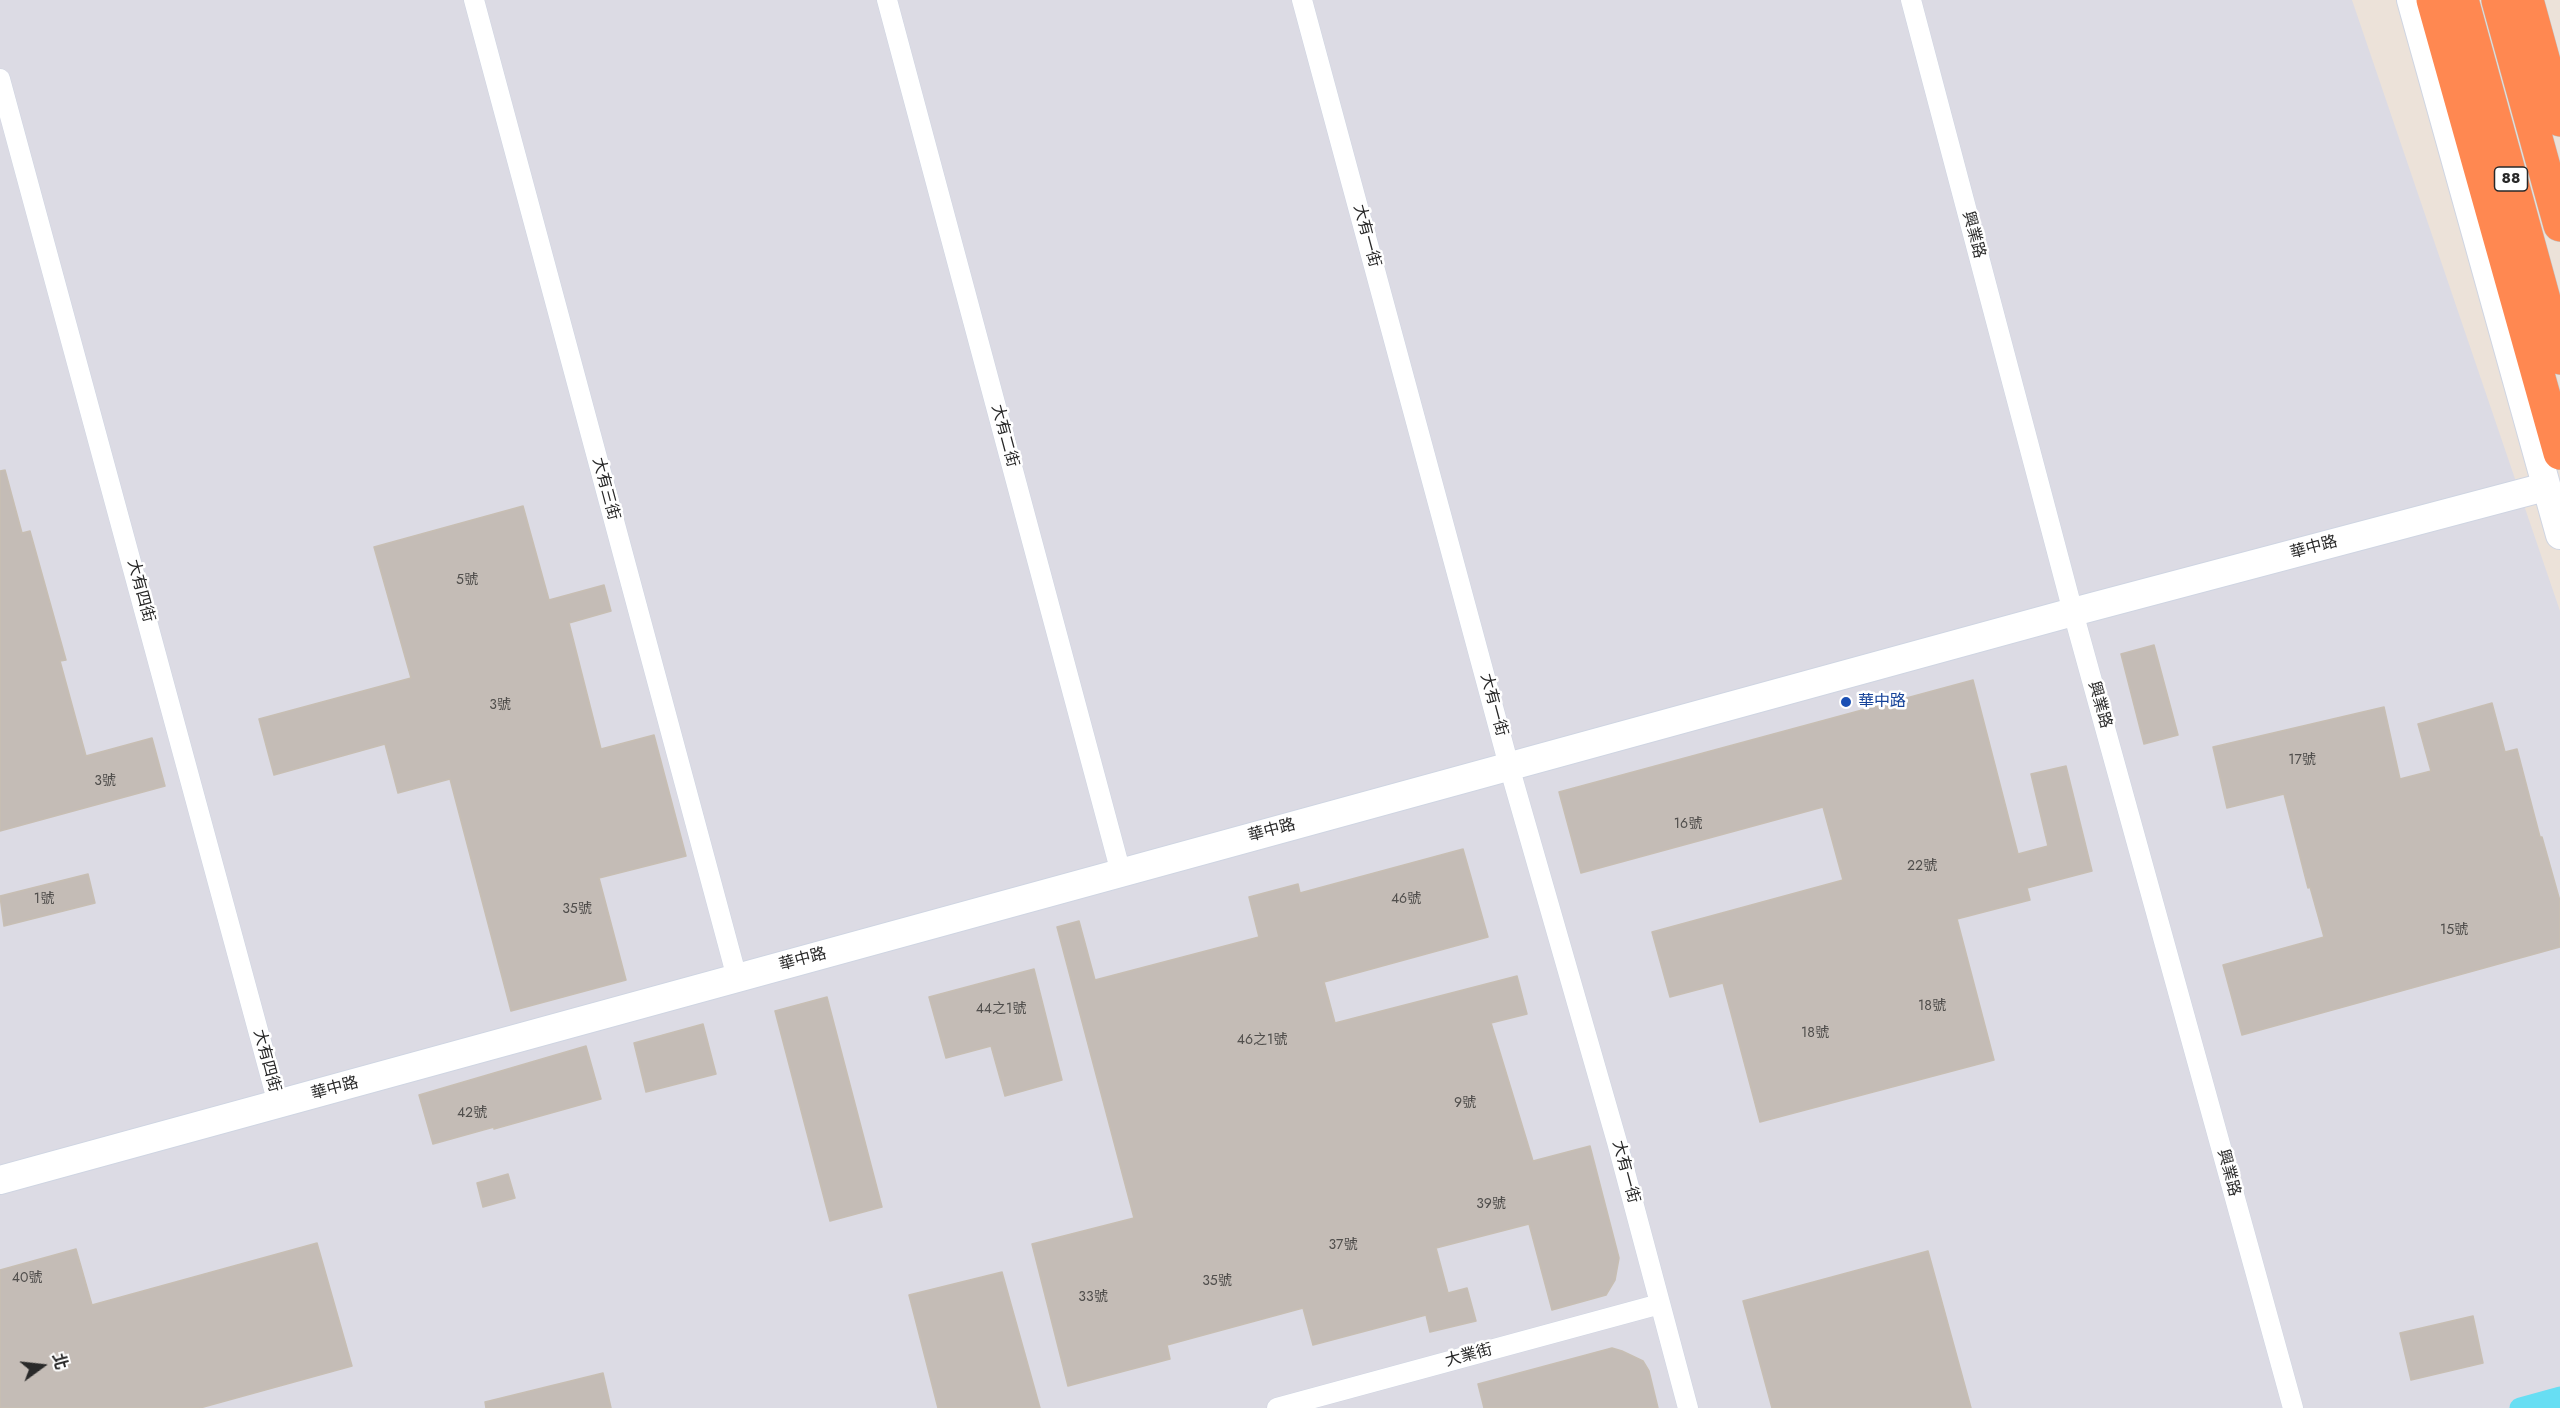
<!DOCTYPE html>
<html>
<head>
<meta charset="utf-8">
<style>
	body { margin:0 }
	#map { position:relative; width:2560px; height:1408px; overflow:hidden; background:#ece2d9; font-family:Jost,"Noto Sans TC",sans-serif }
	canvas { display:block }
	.north { position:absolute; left:12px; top:1336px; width:60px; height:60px; -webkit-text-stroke:4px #fff; paint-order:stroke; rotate:75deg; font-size:16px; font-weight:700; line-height:24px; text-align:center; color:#292929 }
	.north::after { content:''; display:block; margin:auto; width:21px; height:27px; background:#292929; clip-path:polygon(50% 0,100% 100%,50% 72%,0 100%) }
</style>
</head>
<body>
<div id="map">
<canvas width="2560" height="1408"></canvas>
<div class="north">北</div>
</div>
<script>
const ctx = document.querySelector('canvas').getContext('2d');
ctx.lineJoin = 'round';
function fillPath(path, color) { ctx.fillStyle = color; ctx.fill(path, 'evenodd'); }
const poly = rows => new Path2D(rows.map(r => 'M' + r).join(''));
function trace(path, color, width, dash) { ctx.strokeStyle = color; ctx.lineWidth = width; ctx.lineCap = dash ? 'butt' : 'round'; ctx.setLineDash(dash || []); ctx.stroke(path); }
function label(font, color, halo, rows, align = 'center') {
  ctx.font = font + ' Jost,"Noto Sans TC",sans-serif'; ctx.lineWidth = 5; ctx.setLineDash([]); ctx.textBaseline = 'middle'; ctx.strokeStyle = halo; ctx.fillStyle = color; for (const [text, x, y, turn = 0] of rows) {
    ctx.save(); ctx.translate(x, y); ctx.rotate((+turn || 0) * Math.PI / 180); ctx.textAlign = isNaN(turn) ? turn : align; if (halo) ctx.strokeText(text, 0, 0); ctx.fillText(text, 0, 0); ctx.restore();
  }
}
fillPath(poly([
	[0,0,2352,0,2560,611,2560,1408,0,1408]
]), '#dcdbe4');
trace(poly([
	[2520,1408,2560,1397]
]), '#67def3', 21);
const building = poly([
	[5,470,22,533,30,531,66,660,60,661,86,756,152,738,165,786,0,831,0,471,5,470],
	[523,506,549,600,604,585,611,611,569,623,601,749,654,735,686,856,599,878,626,980,511,1011,450,779,398,793,385,744,274,775,259,719,411,678,374,547,523,506],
	[2154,645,2178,735,2144,744,2121,654,2154,645],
	[1973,680,2018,854,2048,846,2031,774,2066,766,2092,871,2027,888,2030,900,1957,919,1994,1060,1760,1122,1723,983,1670,997,1652,932,1843,880,1823,807,1581,873,1559,792,1973,680],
	[2492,703,2505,752,2517,749,2540,837,2542,837,2560,901,2560,947,2242,1035,2223,965,2324,937,2310,887,2308,888,2284,794,2227,808,2213,747,2384,707,2400,779,2431,771,2418,724,2492,703],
	[1463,849,1488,937,1324,982,1335,1023,1517,976,1527,1014,1491,1023,1533,1161,1590,1146,1619,1258,1615,1280,1606,1295,1552,1310,1529,1224,1436,1248,1448,1293,1467,1288,1476,1321,1430,1332,1426,1315,1313,1345,1303,1308,1167,1345,1170,1359,1068,1386,1032,1244,1134,1218,1057,927,1079,921,1095,980,1259,937,1249,897,1298,884,1300,893,1463,849],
	[88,874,95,903,4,926,0,896,88,874],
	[1034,969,1062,1080,1005,1096,991,1046,946,1058,929,997,1034,969],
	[827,997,882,1207,830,1221,775,1011,827,997],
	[703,1024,716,1074,646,1092,634,1043,703,1024],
	[586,1046,601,1099,494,1129,494,1127,433,1144,419,1095,586,1046],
	[508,1174,515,1198,483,1207,477,1183,508,1174],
	[317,1243,352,1366,200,1408,0,1408,0,1270,76,1249,92,1305,317,1243],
	[1928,1251,1971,1408,1772,1408,1743,1301,1928,1251],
	[1002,1272,1040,1408,938,1408,909,1295,1002,1272],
	[2473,1316,2483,1363,2411,1380,2400,1333,2473,1316],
	[1612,1348,1622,1351,1643,1361,1649,1371,1658,1408,1484,1408,1478,1384,1612,1348],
	[603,1373,611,1408,486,1408,485,1402,603,1373]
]);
fillPath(building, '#c4bcb6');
trace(building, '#c7beb3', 1.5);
const street = poly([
	[474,0,737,978],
	[887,0,1121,873],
	[1302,0,1509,766,1617,1142,1688,1408],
	[1911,0,2073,612,2293,1408],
	[0,79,278,1104],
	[1277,1408,1660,1304]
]);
const secondary = poly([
	[2411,0,2560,535],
	[0,1180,2073,612,2545,487]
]);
const highway = poly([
	[2433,0,2560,453],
	[2462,0,2560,358],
	[2498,0,2560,225],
	[2527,0,2560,120]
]);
trace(street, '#cfd5e2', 21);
trace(secondary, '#cfd5e2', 30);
trace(highway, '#c3c3c3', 34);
trace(street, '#fff', 20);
trace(secondary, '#fff', 28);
trace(highway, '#ff8851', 33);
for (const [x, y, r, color] of [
	[1846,702,6,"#1a4fb4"]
]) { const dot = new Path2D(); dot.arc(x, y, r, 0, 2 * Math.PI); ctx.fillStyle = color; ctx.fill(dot); trace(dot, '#fff', 2); }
label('14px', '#504e4c', null, [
	["5號",467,581],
	["3號",500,706],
	["17號",2302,761],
	["3號",105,782],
	["16號",1688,825],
	["22號",1922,867],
	["1號",44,900],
	["46號",1406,900],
	["35號",577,910],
	["15號",2454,931],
	["18號",1932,1007],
	["44之1號",1001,1010],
	["18號",1815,1034],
	["46之1號",1262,1041],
	["9號",1465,1104],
	["42號",472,1114],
	["39號",1491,1205],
	["37號",1343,1246],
	["40號",27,1279],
	["35號",1217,1282],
	["33號",1093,1298]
]);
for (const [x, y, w] of [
	[2511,179,33]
]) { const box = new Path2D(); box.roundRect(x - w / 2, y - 12, w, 24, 4.5); ctx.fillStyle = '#fff'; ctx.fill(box); trace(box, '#292929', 1.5); }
label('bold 15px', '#292929', null, [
	["88",2511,179]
]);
label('16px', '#292929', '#fff', [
	["興業路",1973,235,75],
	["大有一街",1366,236,75],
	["大有二街",1004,436,75],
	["大有三街",605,489,75],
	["華中路",2314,548,-15],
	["大有四街",140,591,75],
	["大有一街",1493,705,75],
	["興業路",2099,705,74],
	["華中路",1272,831,-15],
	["華中路",803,960,-15],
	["大有四街",266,1061,75],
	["華中路",335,1089,-15],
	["大有一街",1625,1172,75],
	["興業路",2228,1173,75],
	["大業街",1469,1356,-15]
]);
label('16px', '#164399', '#fff', [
	["華中路",1858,702]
], 'left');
</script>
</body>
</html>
